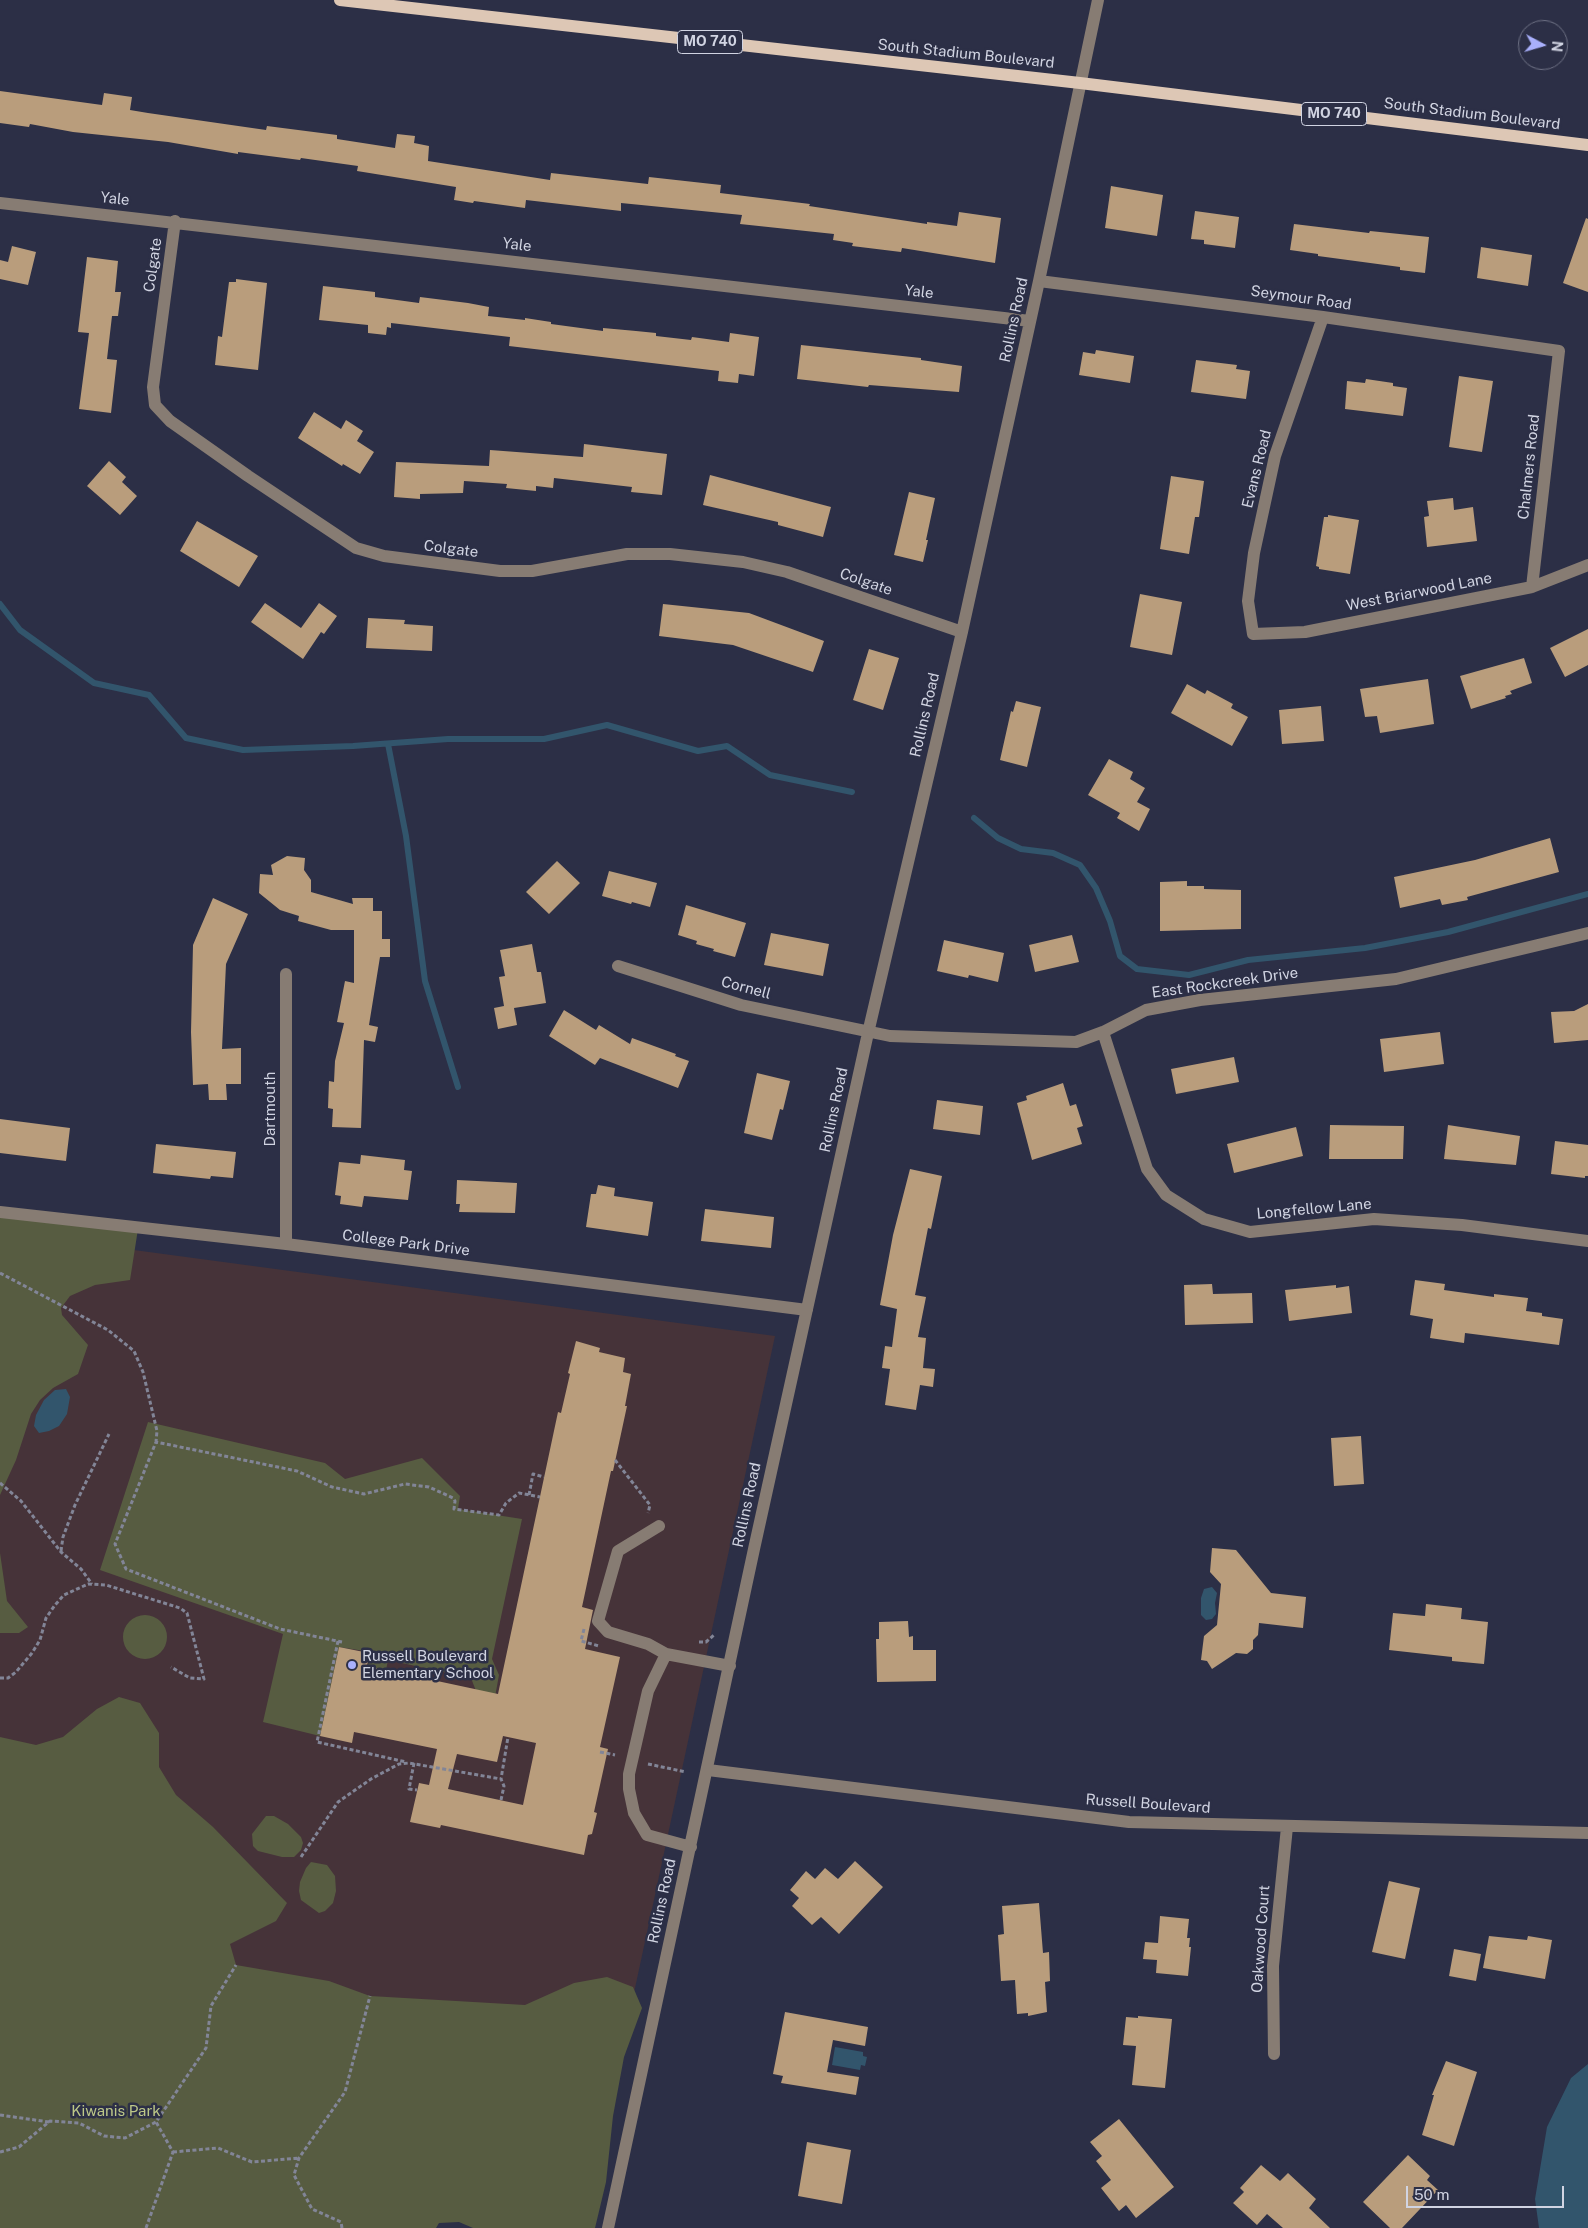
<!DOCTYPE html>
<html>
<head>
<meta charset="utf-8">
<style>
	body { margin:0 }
	#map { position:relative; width:1588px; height:2228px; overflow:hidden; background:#2c2f46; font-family:"Public Sans",sans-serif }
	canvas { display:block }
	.north { position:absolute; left:1518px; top:20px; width:50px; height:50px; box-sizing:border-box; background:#2c2f46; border:1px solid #6e7184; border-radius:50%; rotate:96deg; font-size:14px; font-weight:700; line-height:20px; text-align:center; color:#d1d4e2 }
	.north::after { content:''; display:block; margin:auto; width:18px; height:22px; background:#a9b0fc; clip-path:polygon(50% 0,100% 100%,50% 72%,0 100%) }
	.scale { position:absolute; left:1406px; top:2186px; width:158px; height:22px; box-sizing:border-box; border:2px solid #d1d4e2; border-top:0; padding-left:6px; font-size:15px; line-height:18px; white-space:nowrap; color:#d1d4e2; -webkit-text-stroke:4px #2c2f46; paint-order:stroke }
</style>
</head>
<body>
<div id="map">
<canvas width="1588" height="2228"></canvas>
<div class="north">N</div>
<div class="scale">50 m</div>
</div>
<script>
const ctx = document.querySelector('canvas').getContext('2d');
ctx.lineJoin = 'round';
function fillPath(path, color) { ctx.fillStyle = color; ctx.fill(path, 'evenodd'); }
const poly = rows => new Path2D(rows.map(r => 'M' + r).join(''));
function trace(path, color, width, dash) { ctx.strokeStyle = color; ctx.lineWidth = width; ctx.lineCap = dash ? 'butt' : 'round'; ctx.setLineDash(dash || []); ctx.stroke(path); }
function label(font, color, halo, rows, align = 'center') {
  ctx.font = font + ' "Public Sans",sans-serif'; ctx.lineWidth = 5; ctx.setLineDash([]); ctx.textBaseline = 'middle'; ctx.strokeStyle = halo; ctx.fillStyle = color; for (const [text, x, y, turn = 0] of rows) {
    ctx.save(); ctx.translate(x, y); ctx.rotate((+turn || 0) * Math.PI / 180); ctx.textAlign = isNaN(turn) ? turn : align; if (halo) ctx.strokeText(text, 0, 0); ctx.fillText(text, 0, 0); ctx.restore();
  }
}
fillPath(poly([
	[22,1235,775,1336,620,2058,0,1978,0,1351]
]), '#463339');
fillPath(poly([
	[0,1212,138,1229,130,1280,95,1285,70,1296,61,1308,62,1315,88,1345,78,1374,53,1388,40,1400,31,1414,16,1460,0,1495],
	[148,1422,325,1463,345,1479,422,1458,460,1496,458,1509,522,1519,492,1659,499,1675,493,1708,476,1691,471,1678,388,1660,386,1670,368,1666,371,1652,339,1647,320,1736,263,1722,283,1634,100,1570],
	[0,1553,7,1601,28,1627,19,1633,0,1633],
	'123 1637a22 22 0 1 1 44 0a22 22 0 1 1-44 0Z',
	[119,1697,140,1703,159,1733,159,1767,176,1795,213,1827,287,1903,276,1921,230,1944,236,1965,329,1981,370,1996,525,2005,574,1983,607,1977,633,1987,642,2008,624,2057,613,2116,606,2182,595,2228,473,2228,459,2222,439,2223,436,2228,0,2228,0,1737,36,1745,63,1737,97,1709],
	[266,1816,274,1816,288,1824,301,1837,303,1843,301,1850,294,1857,282,1857,258,1851,253,1846,252,1834],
	[311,1862,327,1865,335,1876,336,1891,333,1903,325,1911,319,1913,301,1900,299,1891,300,1882,306,1868]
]), '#575c41');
fillPath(poly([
	[66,1389,70,1397,67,1414,59,1426,49,1431,39,1433,34,1426,36,1415,44,1400,55,1390],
	[1212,1587,1217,1593,1215,1603,1216,1614,1212,1619,1206,1620,1201,1615,1201,1598,1204,1589],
	[835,2047,863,2052,863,2056,867,2057,865,2066,861,2065,860,2070,832,2065],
	[1588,2064,1588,2228,1539,2228,1535,2199,1547,2127,1571,2078]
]), '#32556c');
trace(poly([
	[0,604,20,630,94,683,149,695,186,738,243,750,353,746,448,739,544,739,607,725,698,751,727,746,770,775,852,792],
	[388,744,406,836,425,981,458,1087],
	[974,818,998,838,1021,849,1053,853,1080,865,1096,888,1110,921,1120,956,1137,969,1189,975,1248,960,1365,948,1448,932,1588,894]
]), '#32556c', 6);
fillPath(poly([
	[0,91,102,105,104,93,132,97,130,110,148,113,266,130,267,126,337,135,337,139,395,148,397,134,415,136,414,143,429,146,428,161,550,180,551,173,648,184,649,177,721,185,720,193,810,204,809,206,927,224,927,222,957,226,959,212,1001,218,995,263,902,248,901,252,852,246,853,243,833,240,834,234,740,224,742,215,621,203,621,211,526,200,525,208,474,201,473,203,454,200,456,187,357,171,358,166,301,158,300,160,238,152,238,154,168,142,73,132,30,124,29,127,0,123],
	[1111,186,1163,195,1157,236,1105,228],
	[1195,211,1239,217,1235,248,1204,244,1204,240,1191,239],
	[1586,218,1588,219,1588,292,1563,283],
	[1294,224,1369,233,1370,231,1429,237,1425,273,1400,270,1400,267,1318,256,1318,254,1290,250],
	[12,246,36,252,28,285,0,279,0,260,8,262],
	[1481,247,1532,255,1528,286,1477,278],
	[87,257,118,261,115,292,121,292,118,316,112,316,107,359,117,360,111,413,79,409,89,333,78,332],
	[236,279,267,283,258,370,215,365,218,336,222,337,229,282,236,282],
	[323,286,375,292,375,297,419,303,420,297,468,303,489,307,488,316,525,320,525,318,551,322,551,324,603,331,603,328,636,331,656,333,656,336,691,340,692,337,729,342,730,333,759,337,754,376,739,374,738,383,718,381,719,371,509,346,510,337,391,323,391,328,387,327,386,335,368,333,368,325,319,320],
	[801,345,921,358,921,360,962,366,959,392,869,385,868,387,797,379],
	[1096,350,1134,356,1130,383,1079,375,1083,352,1095,354],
	[1196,360,1237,365,1236,369,1250,371,1246,399,1191,392],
	[1459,376,1493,381,1482,452,1449,447],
	[1366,379,1393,383,1393,386,1407,388,1403,416,1345,409,1347,381,1365,383],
	[314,412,341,429,346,420,363,431,357,441,374,452,360,474,343,464,342,466,298,438],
	[584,444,667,454,662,495,631,492,632,487,554,478,553,488,536,486,536,491,506,488,507,484,464,481,463,493,420,494,420,499,394,497,396,462,489,466,490,450,583,457],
	[109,461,126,477,122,482,137,496,120,515,87,486],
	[710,475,831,507,823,537,778,525,778,522,703,505],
	[1171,476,1204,481,1199,517,1195,517,1189,554,1160,549],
	[909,492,935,498,926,540,928,540,923,562,894,555],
	[1453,498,1454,510,1473,507,1477,541,1427,547,1424,517,1429,516,1427,501],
	[1328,515,1359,520,1350,574,1319,569,1319,567,1316,566,1324,517,1328,517],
	[197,521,258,556,239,587,180,551],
	[1140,594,1182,602,1172,655,1130,647],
	[265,603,301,628,319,603,337,616,324,634,321,632,303,659,251,622],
	[663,604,749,613,824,641,813,672,733,645,659,636],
	[368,618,405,620,404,624,433,626,432,651,366,648],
	[1588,629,1588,665,1565,677,1550,648],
	[869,649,899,658,883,710,853,700],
	[1524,658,1532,683,1510,691,1512,694,1505,696,1506,698,1471,709,1460,676],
	[1428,679,1434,724,1380,733,1377,716,1365,717,1360,689],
	[1187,684,1205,694,1207,690,1233,704,1231,708,1248,717,1232,746,1171,713],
	[1016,701,1041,707,1027,767,1000,760,1011,711,1013,712],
	[1321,706,1324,741,1282,744,1279,710],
	[1109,759,1133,772,1130,779,1145,788,1137,802,1150,809,1139,831,1117,818,1120,813,1088,795],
	[1550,838,1559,872,1467,897,1468,900,1442,905,1440,899,1400,908,1394,877,1475,860],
	[287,856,305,858,304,870,311,880,311,892,353,904,352,898,373,898,373,911,382,911,382,939,390,939,390,957,380,957,369,1025,378,1027,375,1042,364,1040,361,1128,332,1127,333,1109,328,1108,329,1081,334,1082,335,1061,344,1023,337,1022,345,981,354,983,354,930,331,930,298,921,299,916,280,910,259,893,260,874,273,875,271,865],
	[557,861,580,883,549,914,526,892],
	[609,871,657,883,650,907,632,902,631,904,602,896],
	[1187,881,1187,886,1204,886,1204,889,1241,890,1241,929,1160,931,1160,882],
	[213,898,248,914,226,964,222,1049,241,1048,241,1084,226,1084,227,1100,209,1100,208,1084,193,1085,191,1032,193,945],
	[686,905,746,923,735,957,713,951,714,949,696,944,697,941,678,935],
	[771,933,829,944,823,976,764,965],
	[1072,935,1079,962,1035,972,1029,945],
	[944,940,1004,953,998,982,969,975,968,978,937,971],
	[532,944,537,972,541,972,546,1003,514,1008,517,1025,498,1029,494,1008,504,1006,499,977,505,976,500,950],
	[1588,1004,1588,1040,1554,1043,1551,1012,1574,1011],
	[564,1010,596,1030,599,1025,630,1044,632,1038,676,1054,675,1056,689,1061,678,1088,600,1058,595,1065,549,1036],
	[1440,1032,1444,1064,1384,1072,1380,1039],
	[1234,1057,1239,1082,1176,1094,1171,1069],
	[757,1073,790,1081,783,1110,780,1109,772,1140,744,1133],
	[1063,1083,1070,1106,1076,1104,1083,1126,1077,1128,1082,1144,1032,1160,1017,1103,1027,1100,1026,1096],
	[937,1100,983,1106,980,1135,933,1129],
	[0,1119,70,1128,66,1161,0,1153],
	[1330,1125,1404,1126,1403,1159,1329,1159],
	[1448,1125,1520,1136,1516,1165,1444,1159],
	[1296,1127,1303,1156,1234,1173,1227,1144],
	[1555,1141,1588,1145,1588,1176,1585,1176,1585,1178,1551,1174],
	[156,1144,236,1152,233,1178,211,1176,210,1179,153,1173],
	[361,1155,405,1160,404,1170,412,1171,408,1200,364,1196,362,1207,340,1204,341,1196,335,1195,339,1162,360,1164],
	[910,1169,942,1176,931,1229,928,1228,915,1295,926,1297,918,1337,926,1338,923,1368,935,1369,933,1387,920,1385,916,1410,885,1405,890,1369,882,1368,885,1346,892,1347,897,1309,880,1305,893,1235],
	[457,1180,517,1183,515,1213,459,1212,460,1204,456,1204],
	[598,1185,615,1188,614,1196,653,1202,648,1236,586,1227,591,1194,596,1194],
	[705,1209,774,1217,771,1248,701,1241],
	[1415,1280,1445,1284,1444,1290,1494,1297,1494,1294,1528,1298,1526,1311,1542,1313,1542,1316,1563,1319,1559,1345,1465,1333,1464,1343,1430,1338,1433,1319,1410,1315],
	[1212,1284,1213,1294,1252,1293,1253,1323,1185,1325,1184,1285],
	[1336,1285,1336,1288,1349,1286,1352,1313,1289,1321,1285,1290],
	[576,1341,600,1348,599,1352,625,1358,623,1372,631,1374,625,1406,627,1406,613,1471,611,1471,582,1607,593,1610,585,1649,620,1657,600,1747,608,1749,594,1812,597,1813,592,1834,588,1835,584,1855,441,1825,440,1828,410,1822,419,1783,429,1785,437,1749,354,1732,352,1743,320,1736,339,1647,369,1653,367,1666,498,1694,558,1412,561,1413,570,1374,568,1373],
	[503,1736,536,1743,523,1805,448,1789,457,1754,497,1762],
	[1361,1436,1364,1484,1334,1486,1331,1438],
	[1212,1548,1236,1550,1271,1593,1306,1597,1303,1628,1259,1623,1258,1635,1253,1640,1253,1649,1247,1654,1236,1653,1212,1669,1207,1661,1201,1660,1204,1636,1217,1625,1221,1584,1210,1572],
	[1426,1604,1462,1608,1461,1619,1488,1622,1484,1664,1452,1661,1452,1657,1389,1650,1393,1613,1425,1616],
	[908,1621,909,1637,913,1636,913,1650,936,1650,936,1681,877,1682,876,1639,879,1639,879,1622],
	[855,1861,883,1887,839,1934,821,1917,812,1925,792,1906,799,1898,790,1890,806,1871,815,1879,825,1868,838,1879],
	[1389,1881,1420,1888,1405,1959,1372,1952],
	[1039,1903,1043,1953,1049,1952,1050,1981,1045,1982,1047,2012,1028,2016,1028,2013,1017,2014,1015,1980,1001,1981,998,1935,1004,1934,1002,1906],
	[1160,1916,1189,1919,1187,1938,1190,1938,1189,1947,1191,1947,1188,1976,1156,1973,1157,1960,1143,1959,1145,1942,1158,1943],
	[1489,1936,1527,1940,1528,1936,1552,1940,1545,1979,1483,1968],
	[1454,1949,1481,1954,1476,1981,1449,1976],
	[785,2012,868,2027,865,2046,833,2040,827,2072,859,2077,856,2095,781,2083,783,2076,773,2074],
	[1138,2016,1172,2019,1165,2088,1132,2085,1136,2046,1123,2045,1126,2017,1138,2018],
	[1446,2061,1477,2072,1454,2146,1422,2135,1434,2095,1432,2095],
	[1119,2119,1174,2187,1136,2218,1126,2205,1119,2211,1101,2188,1111,2180,1096,2161,1102,2156,1090,2142],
	[807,2142,851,2150,842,2204,798,2196],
	[1408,2155,1430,2176,1427,2180,1438,2190,1402,2228,1390,2228,1363,2202],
	[1261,2165,1280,2181,1288,2173,1316,2199,1309,2208,1330,2228,1283,2228,1267,2214,1257,2225,1233,2203,1244,2192,1240,2188]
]), '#b99d7c');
trace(poly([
	[0,1273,108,1330,134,1351,143,1372,157,1431,156,1442],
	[615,1460,650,1505,648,1513],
	[0,1483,21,1501,61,1552,81,1569,92,1584],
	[529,1495,533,1474,544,1477],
	[61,1551,63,1537,75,1505,109,1434],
	[584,1629,581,1641,599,1646],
	[338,1641,317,1742,406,1762],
	[342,1642,280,1629,126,1569,115,1544,156,1442,297,1471,332,1487,364,1494,405,1484,429,1487,453,1498,455,1501,454,1509,499,1515,506,1503,519,1493,540,1497],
	[699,1642,706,1642,714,1635],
	[0,1678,8,1678,16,1672,32,1653,40,1640,46,1618,55,1605,64,1595,88,1584,106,1585,180,1608,187,1613,204,1679,190,1678,171,1667],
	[600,1752,615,1755],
	[414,1763,409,1789,417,1790],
	[648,1764,686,1772],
	[501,1800,504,1786,501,1779,508,1737],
	[301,1857,338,1802,371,1779,399,1764,409,1763,501,1779],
	[0,2115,49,2122],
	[0,2152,19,2147,50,2121,79,2123,104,2136,125,2138,156,2122,206,2048,211,2006,236,1965],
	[173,2152,218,2148,252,2162,299,2158],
	[146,2228,173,2152,156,2122],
	[342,2228,341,2222,312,2209,294,2175,299,2158,345,2092,370,1996]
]), '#828597', 3, [4, 2.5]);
trace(poly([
	[0,203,1030,321],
	[175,221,153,387,155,405,170,421,248,476,356,548,384,556,500,571,532,571,627,554,670,554,743,562,787,572,962,632],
	[1039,281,1323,317,1559,351,1532,587],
	[1323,317,1275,456,1254,553,1248,601,1253,634,1305,632,1532,587,1588,565],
	[618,966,741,1005,890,1036,1076,1042,1103,1032,1146,1010,1200,1000,1396,979,1588,933],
	[1103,1032,1147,1169,1166,1195,1204,1219,1250,1232,1374,1219,1462,1225,1588,1241],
	[0,1212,286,1244,807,1310],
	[286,1244,286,974],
	[659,1526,618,1551,598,1621,608,1632,648,1644,666,1654,730,1666],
	[666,1654,648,1691,629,1774,629,1789,634,1813,647,1835,691,1847],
	[708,1770,1129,1822,1588,1833],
	[1274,2054,1273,1966,1287,1827],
	[608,2228,754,1549,868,1033,962,632,1039,281,1098,0]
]), '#877c73', 12);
trace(poly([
	[340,0,1080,83,1588,145]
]), '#ddc7b5', 12);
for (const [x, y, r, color] of [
	[352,1665,5,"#a9b0fc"]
]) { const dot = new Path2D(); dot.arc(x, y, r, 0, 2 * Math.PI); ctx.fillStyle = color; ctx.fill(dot); trace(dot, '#2c2f46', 2); }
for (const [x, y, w] of [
	[710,42,65],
	[1334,114,65]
]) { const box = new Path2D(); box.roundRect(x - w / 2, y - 11.5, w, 23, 4); ctx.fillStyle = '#2c2f46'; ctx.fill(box); trace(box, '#d1d4e2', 1); }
label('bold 14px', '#d1d4e2', null, [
	["MO 740",710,42],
	["MO 740",1334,114]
]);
label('15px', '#d1d4e2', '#2c2f46', [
	["South Stadium Boulevard",966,54,6],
	["South Stadium Boulevard",1472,114,7],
	["Yale",115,199,6],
	["Yale",517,245,7],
	["Colgate",153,265,-82],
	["Yale",919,292,7],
	["Seymour Road",1301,298,8],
	["Rollins Road",1014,320,-78],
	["Chalmers Road",1529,467,-84],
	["Evans Road",1257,469,-76],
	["Colgate",451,549,7],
	["Colgate",866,582,19],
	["West Briarwood Lane",1419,592,-11],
	["Rollins Road",925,715,-77],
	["East Rockcreek Drive",1225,983,-8],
	["Cornell",746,988,15],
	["Dartmouth",270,1109,-90],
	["Rollins Road",834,1110,-78],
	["Longfellow Lane",1314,1209,-5],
	["College Park Drive",406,1243,7],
	["Rollins Road",747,1505,-78],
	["Russell Boulevard",1148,1804,4],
	["Rollins Road",662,1901,-78],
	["Oakwood Court",1261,1939,-86]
]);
label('15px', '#d1d4e2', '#2c2f46', [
	["Russell Boulevard",362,1656],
	["Elementary School",362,1673]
], 'left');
label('15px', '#bdc888', '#2c2f46', [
	["Kiwanis Park",116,2111]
]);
</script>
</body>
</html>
